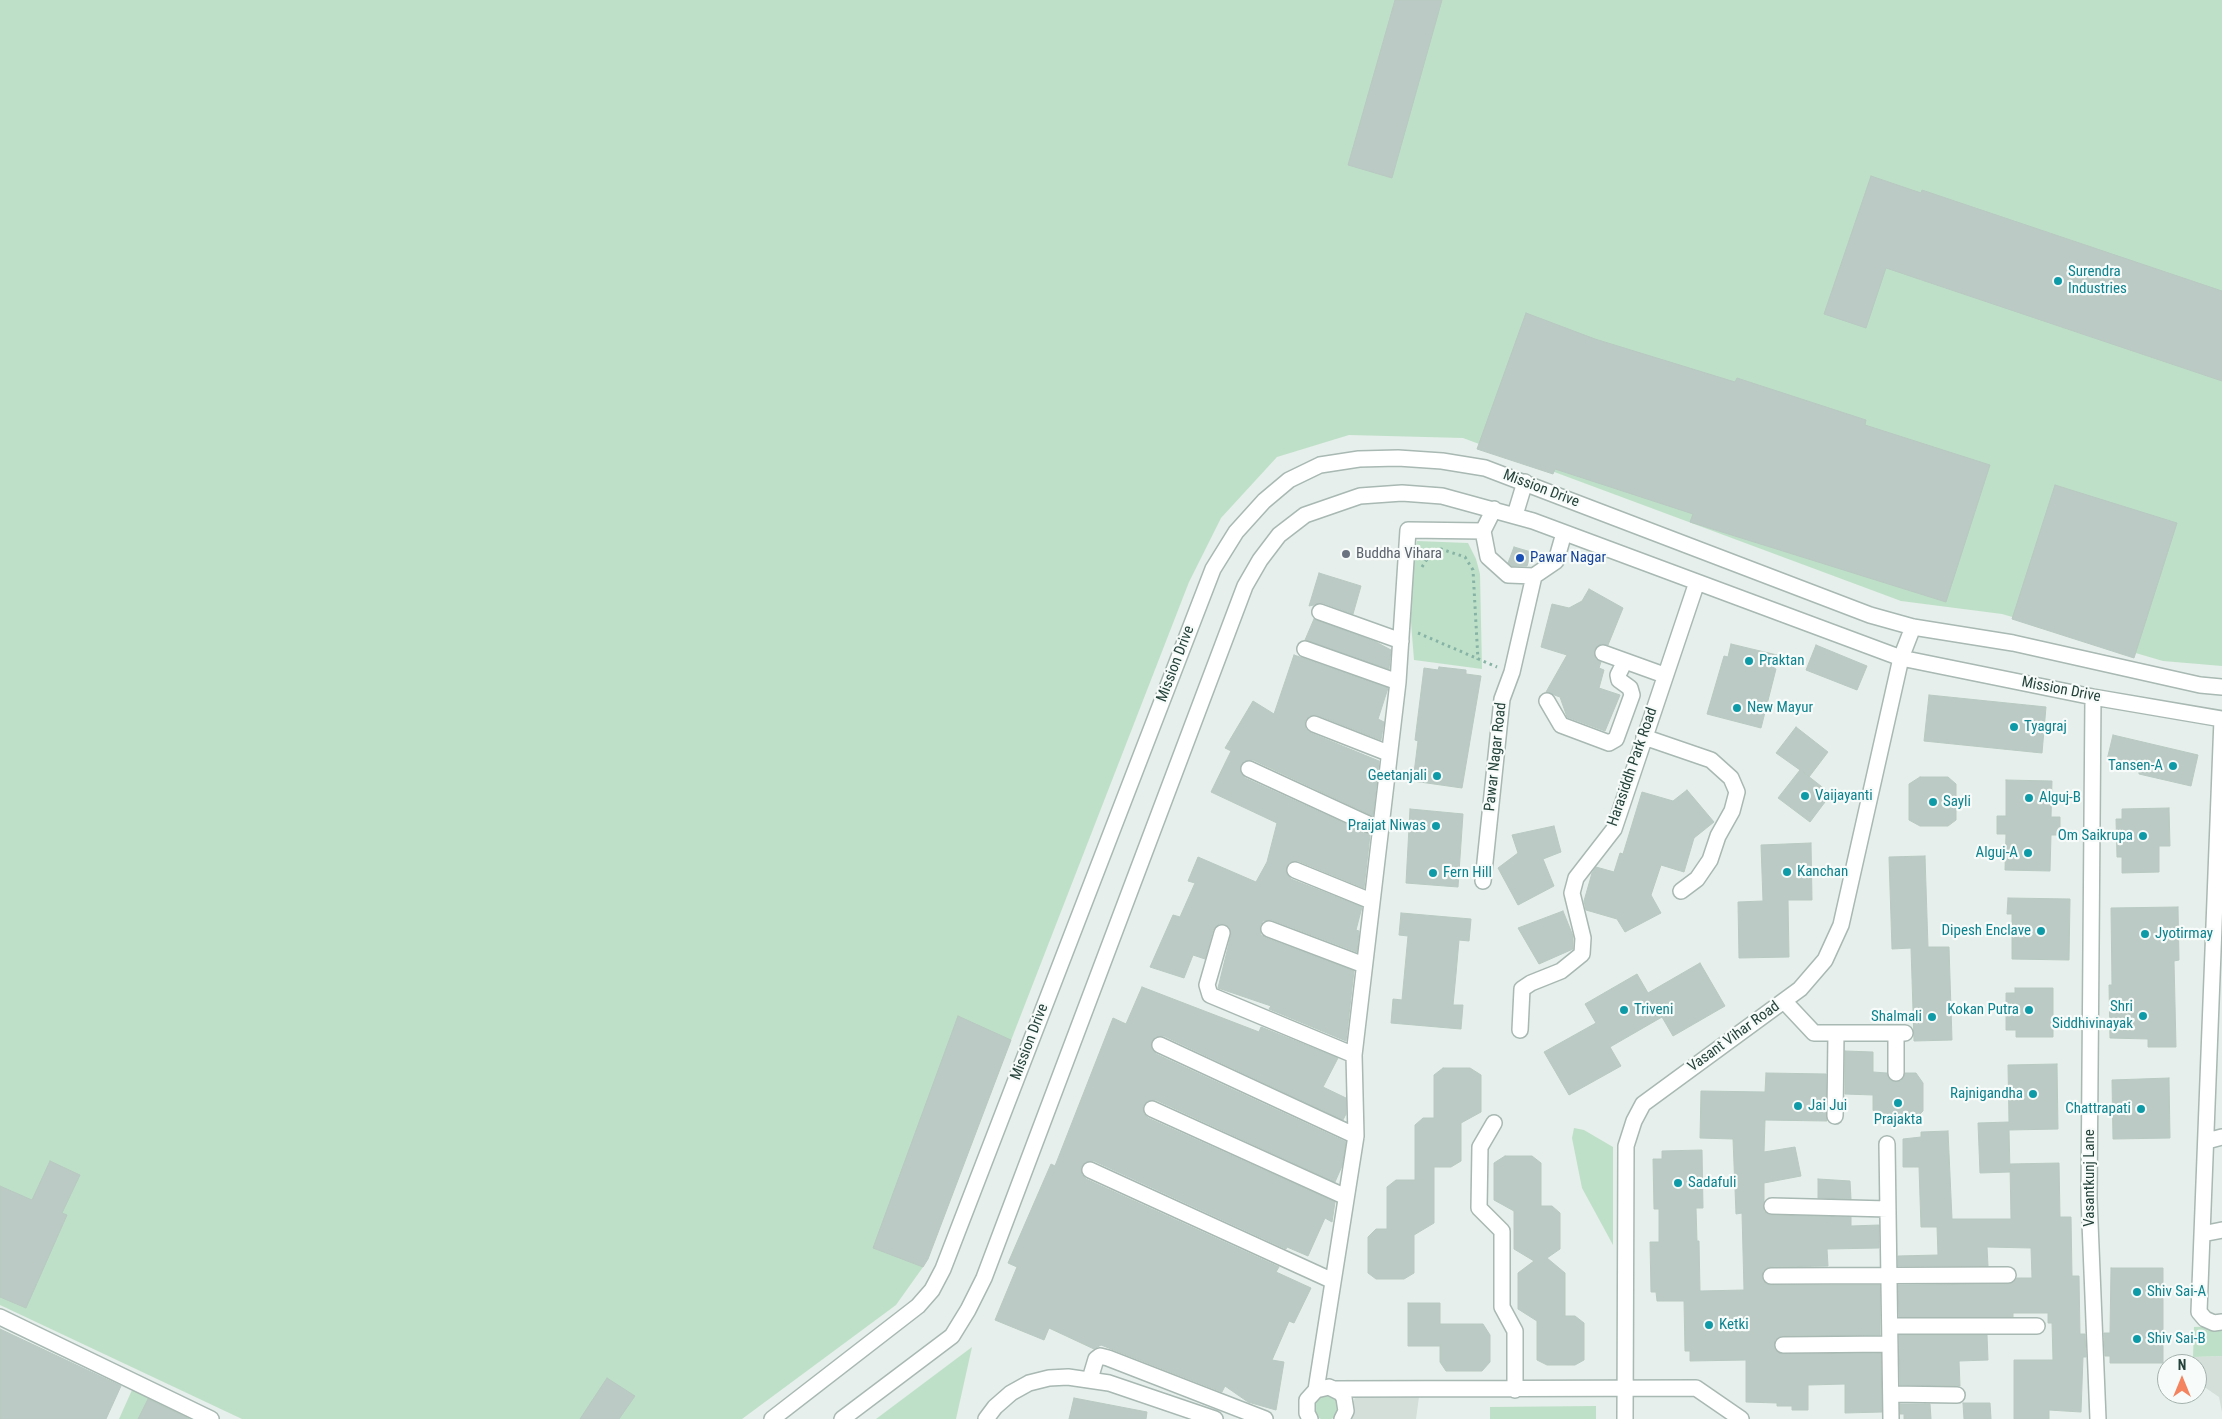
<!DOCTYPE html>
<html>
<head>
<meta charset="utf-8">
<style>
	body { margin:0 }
	#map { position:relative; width:2222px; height:1419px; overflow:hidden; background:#e6efeb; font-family:"Roboto Condensed",sans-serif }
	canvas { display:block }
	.north { position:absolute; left:2157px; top:1354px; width:50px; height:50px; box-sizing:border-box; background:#f7fbf9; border:1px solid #a3b1ad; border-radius:50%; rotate:0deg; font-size:14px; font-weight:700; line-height:20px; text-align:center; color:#24423a }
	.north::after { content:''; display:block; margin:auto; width:18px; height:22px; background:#f4845f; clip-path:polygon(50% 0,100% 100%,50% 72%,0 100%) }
</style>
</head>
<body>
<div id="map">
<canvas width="2222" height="1419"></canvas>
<div class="north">N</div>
</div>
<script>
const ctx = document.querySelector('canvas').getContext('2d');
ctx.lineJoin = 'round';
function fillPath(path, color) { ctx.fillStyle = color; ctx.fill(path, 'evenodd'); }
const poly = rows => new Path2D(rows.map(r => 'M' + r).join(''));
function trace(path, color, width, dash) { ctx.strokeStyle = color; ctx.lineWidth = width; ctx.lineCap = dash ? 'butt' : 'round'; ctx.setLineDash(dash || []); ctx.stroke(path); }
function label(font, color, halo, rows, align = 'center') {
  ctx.font = font + ' "Roboto Condensed",sans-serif'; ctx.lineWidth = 4.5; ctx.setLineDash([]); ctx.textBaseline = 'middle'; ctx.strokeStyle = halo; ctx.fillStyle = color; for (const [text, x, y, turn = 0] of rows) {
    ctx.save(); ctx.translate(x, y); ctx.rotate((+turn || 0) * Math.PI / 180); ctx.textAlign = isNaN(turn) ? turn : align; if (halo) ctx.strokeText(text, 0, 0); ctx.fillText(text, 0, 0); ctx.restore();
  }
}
fillPath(poly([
	[2222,1356,2222,1412,2219,1397,2197,1382,2197,1364,2193,1364,2193,1357],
	[1355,1397,1419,1397,1416,1419,1348,1419]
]), '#d4dfda');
fillPath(poly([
	[0,0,2222,0,2222,666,2163,661,2002,614,1901,601,1463,438,1349,435,1277,457,1221,518,1189,582,923,1267,896,1305,742,1419,242,1419,0,1305],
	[1417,541,1468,543,1476,559,1480,574,1482,669,1414,660,1408,585],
	[1574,1128,1584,1130,1613,1147,1613,1245,1582,1188,1572,1138],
	[2222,1326,2222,1356,2193,1357,2194,1327],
	[972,1347,956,1419,876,1419],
	[132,1390,191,1419,119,1419],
	'1313 1407a13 13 0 1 1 26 0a13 13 0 1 1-26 0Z',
	[1596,1406,1596,1419,1490,1419,1490,1407]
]), '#bfe0c8');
const building = poly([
	[1395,0,1442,0,1392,178,1348,165,1395,0],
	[1871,176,1921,193,1922,190,2222,291,2222,381,1886,268,1866,328,1824,314,1871,176],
	[1526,313,1595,339,1735,382,1737,378,1866,420,1865,425,1990,465,1946,602,1690,522,1693,514,1555,469,1553,474,1477,449,1526,313],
	[2055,485,2177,523,2134,658,2012,619,2055,485],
	[1514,547,1531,552,1527,566,1512,566,1508,563,1514,547],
	[1319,573,1361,586,1353,614,1323,603,1309,606,1319,573],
	[1589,589,1623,608,1608,645,1601,644,1594,650,1596,659,1601,662,1599,668,1604,670,1599,688,1620,695,1605,731,1567,717,1560,697,1546,692,1567,655,1541,647,1552,604,1569,608,1582,601,1589,589],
	[1314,619,1376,642,1391,650,1389,669,1305,640,1314,619],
	[1731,644,1777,655,1774,668,1776,669,1761,728,1707,714,1724,656,1728,657,1731,644],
	[1816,645,1867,666,1857,690,1806,670,1816,645],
	[1294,655,1388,688,1378,719,1384,722,1381,740,1317,715,1309,716,1305,721,1306,729,1311,733,1379,761,1373,816,1253,760,1244,761,1240,769,1245,778,1370,835,1364,888,1298,861,1289,863,1286,871,1291,879,1362,907,1356,930,1359,931,1357,952,1272,920,1263,921,1260,926,1261,935,1266,938,1354,971,1346,1041,1269,1009,1271,1006,1218,988,1231,935,1229,927,1225,924,1219,924,1213,930,1205,959,1193,955,1184,978,1150,967,1173,915,1180,917,1195,883,1188,881,1198,857,1256,882,1267,862,1277,823,1211,792,1231,751,1225,748,1253,701,1274,714,1294,655],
	[1439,667,1466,670,1466,674,1481,676,1462,788,1413,781,1418,741,1415,740,1424,668,1438,670,1439,667],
	[1929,695,2046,707,2042,753,1924,741,1929,695],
	[1796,727,1828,752,1809,777,1803,772,1831,794,1810,822,1778,798,1800,770,1776,753,1796,727],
	[2113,735,2198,755,2191,786,2139,774,2139,763,2107,760,2113,735],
	[1920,777,1948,777,1956,784,1956,820,1948,826,1920,826,1909,820,1909,784,1920,777],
	[2006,780,2052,781,2051,817,2060,817,2060,835,2051,835,2050,871,2005,870,2006,834,1997,834,1997,816,2006,816,2006,780],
	[1687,790,1714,822,1694,838,1684,872,1661,865,1651,895,1661,913,1625,932,1617,919,1586,910,1584,901,1592,873,1596,867,1614,872,1620,853,1623,854,1642,792,1673,801,1687,790],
	[2169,808,2170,846,2159,846,2159,872,2122,873,2122,857,2117,857,2116,819,2122,819,2122,809,2169,808],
	[1410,809,1463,814,1458,887,1406,883,1410,809],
	[1554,826,1561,852,1543,859,1554,886,1518,905,1498,868,1518,853,1512,835,1554,826],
	[1811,843,1812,900,1788,900,1789,957,1739,958,1738,902,1763,901,1761,845,1811,843],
	[1925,856,1928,947,1949,947,1952,1040,1914,1041,1911,948,1892,949,1889,857,1925,856],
	[2008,898,2070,899,2069,960,2012,959,2012,914,2007,914,2008,898],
	[2178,907,2179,960,2174,961,2176,1047,2148,1047,2148,1039,2110,1038,2109,985,2112,985,2111,908,2178,907],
	[1563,911,1573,936,1573,949,1539,964,1518,928,1563,911],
	[1401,913,1471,919,1469,941,1459,940,1456,974,1453,1005,1463,1005,1461,1029,1391,1023,1393,999,1402,1000,1408,936,1399,935,1401,913],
	[1700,963,1725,1006,1673,1036,1662,1017,1610,1047,1621,1066,1569,1095,1544,1052,1596,1023,1585,1004,1637,974,1648,993,1700,963],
	[1142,987,1259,1032,1261,1027,1338,1058,1323,1087,1346,1098,1346,1114,1343,1120,1164,1036,1155,1037,1151,1045,1156,1054,1346,1142,1342,1166,1335,1182,1156,1100,1147,1101,1143,1106,1144,1114,1148,1118,1335,1202,1332,1222,1325,1218,1308,1256,1287,1247,1286,1249,1094,1161,1085,1162,1081,1167,1082,1175,1086,1179,1279,1267,1276,1272,1311,1288,1294,1323,1289,1321,1272,1360,1284,1362,1276,1410,1248,1402,1225,1386,1222,1392,1101,1345,1094,1349,1049,1328,1044,1340,995,1320,1017,1267,1008,1263,1051,1164,1055,1166,1113,1018,1126,1024,1142,987],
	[2015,988,2053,988,2053,1037,2016,1037,2016,1030,2006,1030,2006,993,2015,993,2015,988],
	[958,1016,1011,1040,928,1259,923,1267,873,1248,958,1016],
	[1845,1051,1873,1052,1873,1072,1887,1073,1892,1081,1901,1081,1905,1073,1916,1073,1923,1083,1923,1111,1912,1122,1902,1122,1902,1119,1879,1119,1873,1110,1873,1095,1845,1094,1845,1051],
	[2057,1064,2058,1129,2009,1130,2010,1172,1980,1173,1978,1123,2009,1122,2008,1065,2057,1064],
	[1443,1068,1470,1068,1481,1075,1481,1112,1461,1123,1461,1161,1451,1167,1434,1167,1434,1223,1414,1235,1414,1273,1404,1279,1376,1279,1368,1273,1368,1237,1376,1229,1387,1229,1387,1187,1396,1180,1415,1180,1415,1125,1423,1118,1434,1118,1434,1075,1443,1068],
	[1766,1073,1826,1074,1827,1121,1765,1120,1764,1152,1795,1147,1801,1176,1764,1183,1764,1211,1772,1215,1851,1217,1851,1226,1879,1225,1879,1248,1827,1249,1828,1266,1770,1267,1763,1271,1762,1277,1766,1284,1771,1285,1880,1285,1880,1335,1783,1336,1775,1340,1775,1349,1783,1354,1881,1353,1882,1412,1845,1413,1845,1384,1808,1385,1808,1410,1792,1410,1792,1406,1777,1406,1777,1403,1746,1402,1746,1360,1690,1361,1690,1351,1685,1351,1684,1301,1657,1301,1656,1292,1651,1292,1650,1242,1659,1242,1659,1209,1654,1209,1653,1159,1662,1159,1662,1151,1702,1150,1703,1208,1696,1208,1697,1241,1699,1241,1700,1291,1744,1290,1742,1213,1736,1214,1733,1139,1700,1138,1701,1091,1765,1092,1766,1073],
	[2169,1078,2170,1138,2113,1139,2112,1080,2169,1078],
	[1948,1131,1952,1219,2011,1219,2010,1164,2059,1163,2060,1217,2071,1217,2072,1276,2079,1276,2080,1334,2085,1334,2086,1357,2083,1357,2081,1412,2049,1410,2049,1419,2014,1419,2014,1360,2053,1360,2052,1323,2048,1323,2048,1313,2013,1313,2013,1317,1899,1317,1898,1285,2008,1284,2017,1278,2032,1278,2031,1248,1987,1247,1988,1266,1898,1266,1898,1256,1938,1255,1937,1227,1921,1227,1919,1167,1903,1167,1903,1139,1921,1137,1921,1132,1948,1131],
	[1505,1156,1532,1156,1541,1163,1541,1206,1552,1206,1560,1213,1560,1249,1547,1258,1565,1273,1565,1316,1575,1316,1584,1323,1584,1360,1575,1365,1547,1365,1537,1360,1537,1321,1518,1309,1518,1273,1534,1261,1514,1249,1514,1211,1494,1200,1494,1163,1505,1156],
	[50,1161,80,1175,62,1213,67,1215,26,1308,0,1297,0,1186,32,1200,50,1161],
	[1818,1179,1850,1181,1851,1199,1818,1198,1818,1179],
	[2111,1268,2163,1268,2163,1363,2110,1363,2110,1356,2105,1356,2104,1333,2110,1333,2111,1268],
	[1408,1303,1440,1303,1440,1324,1483,1324,1490,1335,1490,1362,1482,1371,1446,1371,1440,1362,1440,1346,1408,1346,1408,1303],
	[0,1329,121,1386,106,1419,0,1419,0,1329],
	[1899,1335,1987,1335,1988,1360,1959,1361,1960,1386,1900,1385,1899,1335],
	[607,1378,635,1396,619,1419,580,1419,607,1378],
	[1074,1398,1147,1412,1146,1419,1069,1419,1074,1398],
	[148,1399,185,1417,189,1419,138,1419,148,1399],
	[1963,1403,1990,1403,1991,1419,1964,1419,1963,1403],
	[1900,1404,1930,1404,1931,1419,1904,1419,1904,1414,1900,1414,1900,1404]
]);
fillPath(building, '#bbcac4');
trace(building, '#b8c9c2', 1);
const minor = poly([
	[1494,509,1483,531,1488,557,1508,575,1534,576,1556,561,1564,533],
	[1515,515,1525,482],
	[1320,612,1401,641],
	[1305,649,1398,682],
	[1603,653,1664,675],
	[2093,697,2089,1198,2098,1419],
	[1547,701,1561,725,1609,743,1616,739,1632,695,1630,688,1619,680,1618,675,1625,661],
	[1314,724,1388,753],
	[1644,737,1711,760,1731,778,1737,792,1732,811,1718,836,1710,860,1697,879,1681,891],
	[1249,769,1379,829],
	[1295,870,1371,901],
	[1483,881,1502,699,1512,672,1534,576],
	[1269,929,1364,965],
	[1222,933,1207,985,1210,995,1354,1055],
	[1784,1001,1814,1033,1905,1033],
	[1520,1030,1522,989,1531,983,1561,971,1582,954,1583,938,1572,893,1576,878,1614,829,1697,582],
	[1160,1045,1356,1136],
	[1896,1073,1896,1033],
	[1152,1109,1346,1197],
	[1835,1116,1836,1033],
	[1494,1123,1480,1147,1479,1208,1502,1231,1502,1307,1515,1331,1515,1390],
	[2207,1141,2222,1137],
	[1887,1144,1891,1419],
	[1090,1170,1333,1281],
	[1772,1206,1888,1209],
	[2202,1234,2222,1230],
	[1771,1276,2008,1275],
	[0,1317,211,1419],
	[1890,1326,2037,1326],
	[1783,1345,1890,1344],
	[1090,1379,1096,1359,1100,1356,1108,1358,1265,1419],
	[1335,1389,1696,1388,1741,1419],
	[1316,1390,1356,1136,1354,1055,1398,682,1408,530,1483,531],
	[1891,1394,1957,1395],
	[772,1419,918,1306,932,1290,943,1269,1213,569,1236,532,1264,501,1289,480,1320,465,1359,459,1398,458,1442,461,1485,468,1870,615,1913,627,2013,643,2200,685,2222,687],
	[842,1419,952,1336,968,1310,984,1278,1245,586,1260,560,1279,535,1305,515,1360,496,1402,493,1442,496,1533,521,1901,658,2093,697,2222,719,2199,1312,2205,1319,2214,1323,2222,1322],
	[986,1419,995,1407,1011,1393,1029,1383,1049,1378,1068,1377,1109,1383,1215,1419],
	[1310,1419,1307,1413,1307,1400,1316,1390,1329,1387,1341,1393,1344,1398,1346,1411,1342,1419],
	[1625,1419,1626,1146,1634,1121,1643,1104,1800,989,1825,960,1841,925,1901,658,1913,627]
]);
trace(minor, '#a8b8b2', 18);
trace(poly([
	[1422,567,1429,556,1441,549,1465,557,1473,570,1478,660],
	[1418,633,1497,667]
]), '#86b3a5', 3, [2.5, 4]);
trace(minor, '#fff', 15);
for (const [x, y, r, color] of [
	[2058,281,5,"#0f9aa8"],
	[1346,554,5,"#6b7280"],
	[1520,558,5,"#1a4fb4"],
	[1749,661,5,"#0f9aa8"],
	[1737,708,5,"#0f9aa8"],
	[2014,727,5,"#0f9aa8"],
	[2173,766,5,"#0f9aa8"],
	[1437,776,5,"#0f9aa8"],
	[1805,796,5,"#0f9aa8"],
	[2029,798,5,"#0f9aa8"],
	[1933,802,5,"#0f9aa8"],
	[1436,826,5,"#0f9aa8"],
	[2143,836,5,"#0f9aa8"],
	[2028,853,5,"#0f9aa8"],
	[1787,872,5,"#0f9aa8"],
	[1433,873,5,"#0f9aa8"],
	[2041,931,5,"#0f9aa8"],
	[2145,934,5,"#0f9aa8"],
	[1624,1010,5,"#0f9aa8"],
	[2029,1010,5,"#0f9aa8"],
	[2143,1016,5,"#0f9aa8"],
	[1932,1017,5,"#0f9aa8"],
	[2033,1094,5,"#0f9aa8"],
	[1898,1103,5,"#0f9aa8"],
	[1798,1106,5,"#0f9aa8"],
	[2141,1109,5,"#0f9aa8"],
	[1678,1183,5,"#0f9aa8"],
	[2137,1292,5,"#0f9aa8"],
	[1709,1325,5,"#0f9aa8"],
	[2137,1339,5,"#0f9aa8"]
]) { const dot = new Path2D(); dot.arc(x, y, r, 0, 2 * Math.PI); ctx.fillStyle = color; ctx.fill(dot); trace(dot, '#f7fbf9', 2); }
label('15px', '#0d838f', '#f7fbf9', [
	["Surendra",2068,272],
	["Industries",2068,289],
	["Praktan",1759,661],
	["New Mayur",1747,708],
	["Tyagraj",2024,727],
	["Tansen-A",2163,766,"right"],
	["Geetanjali",1427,776,"right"],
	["Vaijayanti",1815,796],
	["Alguj-B",2039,798],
	["Sayli",1943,802],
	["Praijat Niwas",1426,826,"right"],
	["Om Saikrupa",2133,836,"right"],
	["Alguj-A",2018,853,"right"],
	["Kanchan",1797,872],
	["Fern Hill",1443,873],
	["Dipesh Enclave",2031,931,"right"],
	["Jyotirmay",2155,934],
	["Shri",2133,1007,"right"],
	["Siddhivinayak",2133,1024,"right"],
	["Triveni",1634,1010],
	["Kokan Putra",2019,1010,"right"],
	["Shalmali",1922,1017,"right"],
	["Rajnigandha",2023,1094,"right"],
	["Jai Jui",1808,1106],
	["Chattrapati",2131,1109,"right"],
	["Prajakta",1898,1120,"center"],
	["Sadafuli",1688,1183],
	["Shiv Sai-A",2147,1292],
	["Ketki",1719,1325],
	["Shiv Sai-B",2147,1339]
], 'left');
label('15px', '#24423a', '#f7fbf9', [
	["Mission Drive",1541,489,21],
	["Mission Drive",1176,664,-69],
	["Mission Drive",2061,690,11],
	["Pawar Nagar Road",1496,757,-84],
	["Harasiddh Park Road",1633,767,-71],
	["Vasant Vihar Road",1734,1037,-36],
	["Mission Drive",1030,1042,-69],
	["Vasantkunj Lane",2090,1178,-90]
]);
label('15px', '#5b616d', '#f7fbf9', [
	["Buddha Vihara",1356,554]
], 'left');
label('15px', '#164399', '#f7fbf9', [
	["Pawar Nagar",1530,558]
], 'left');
</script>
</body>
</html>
